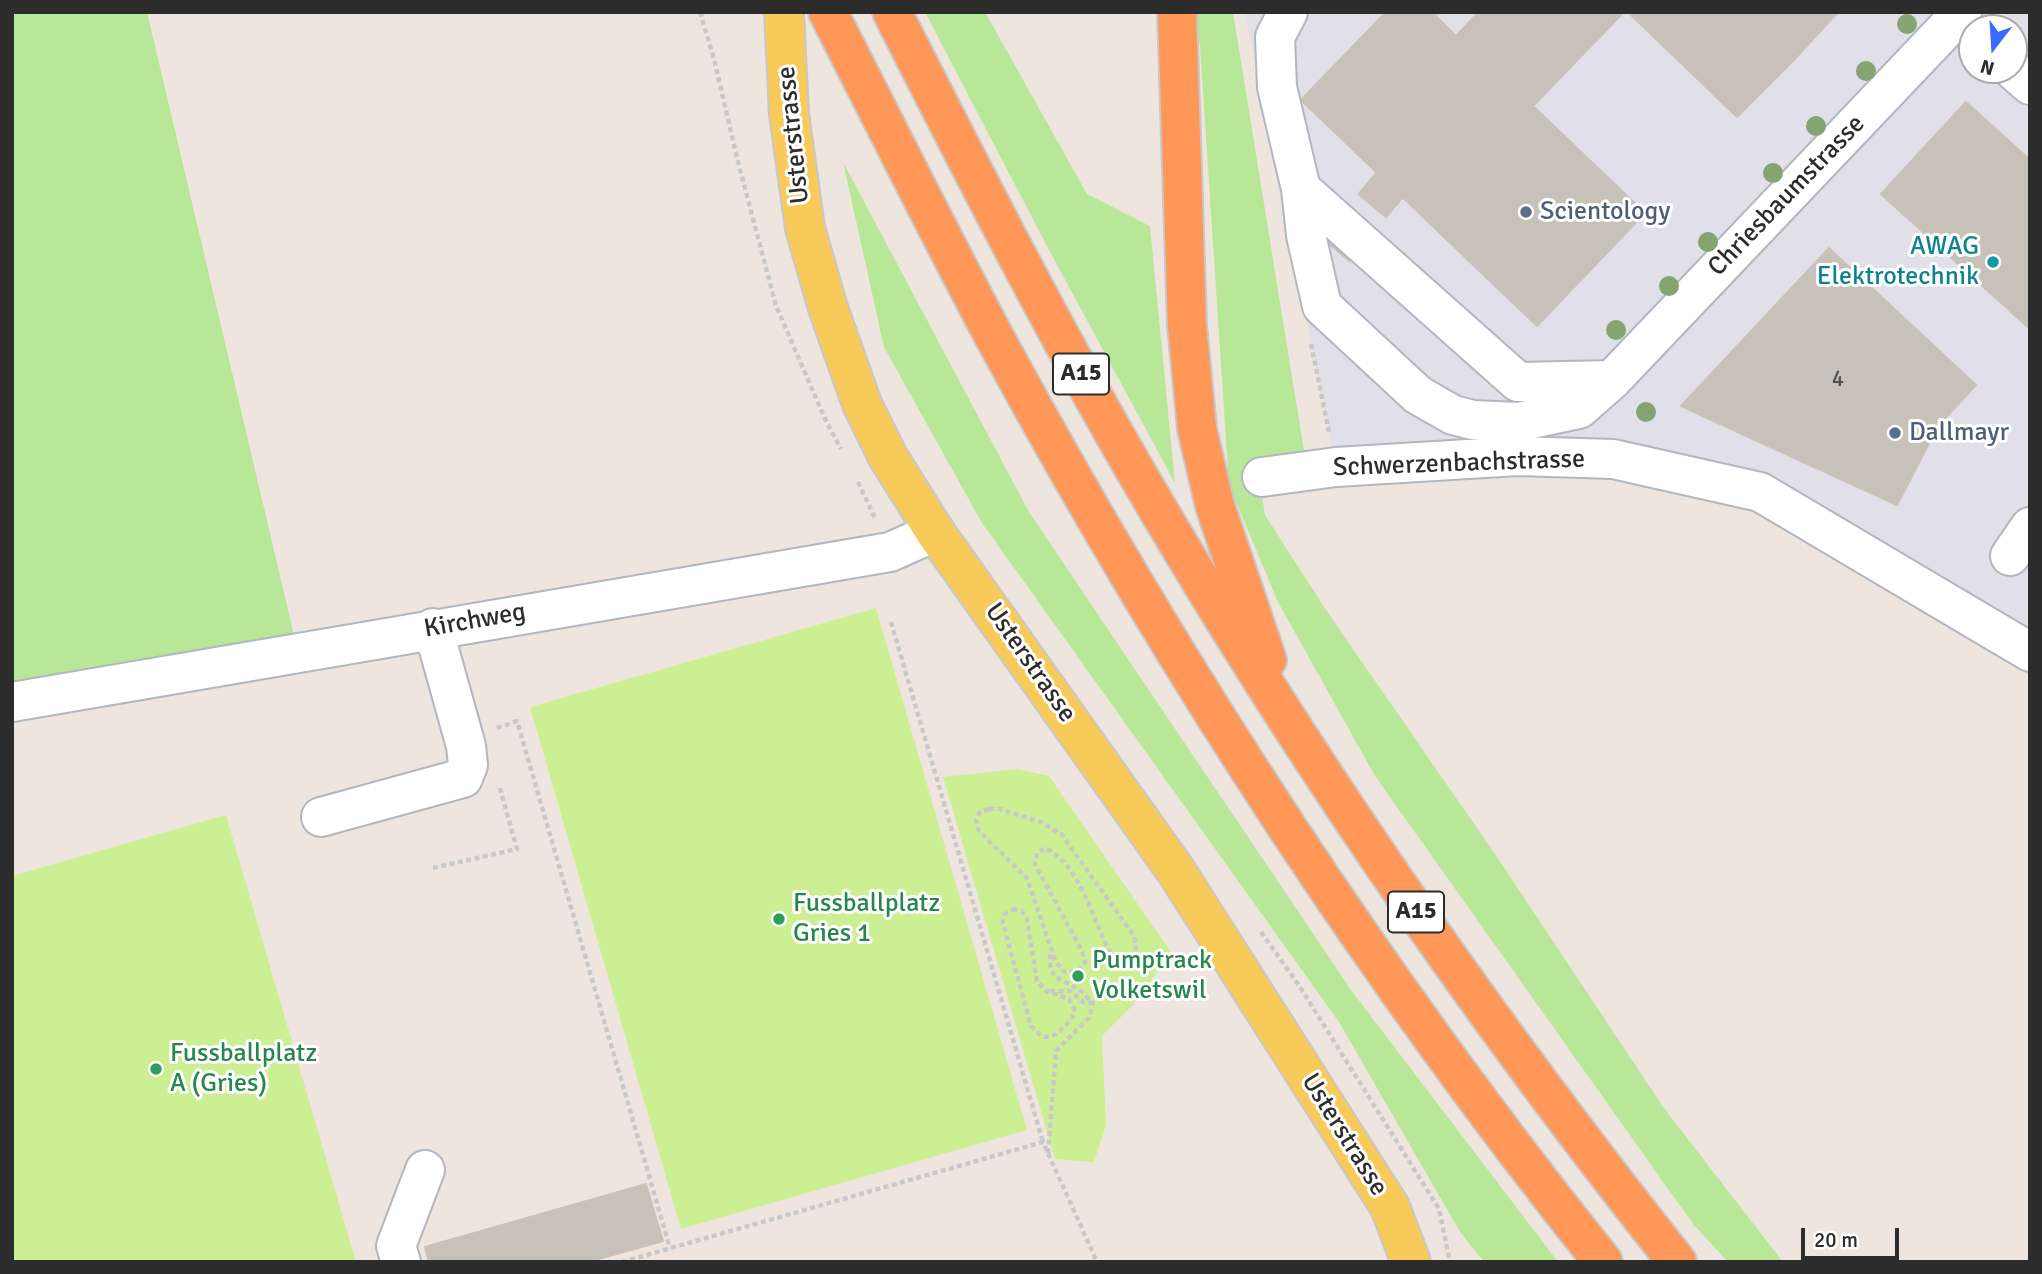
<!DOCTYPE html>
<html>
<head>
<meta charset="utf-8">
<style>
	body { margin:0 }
	#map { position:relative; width:2042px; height:1274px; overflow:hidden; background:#eee6de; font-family:Signika,sans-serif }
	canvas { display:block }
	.frame { position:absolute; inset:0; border:14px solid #2c2c2c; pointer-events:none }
	.north { position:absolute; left:1958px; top:14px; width:70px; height:70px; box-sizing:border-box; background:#fff; border:2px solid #ababab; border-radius:50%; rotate:197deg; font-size:19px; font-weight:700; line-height:28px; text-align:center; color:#2c2c2c }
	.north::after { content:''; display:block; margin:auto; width:24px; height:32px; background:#3b6aff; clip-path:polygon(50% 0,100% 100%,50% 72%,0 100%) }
	.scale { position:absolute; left:1801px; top:1228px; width:98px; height:32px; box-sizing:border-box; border:4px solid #2c2c2c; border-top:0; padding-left:9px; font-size:21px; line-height:24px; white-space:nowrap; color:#2c2c2c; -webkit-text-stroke:5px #fff; paint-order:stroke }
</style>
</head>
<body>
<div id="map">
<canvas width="2042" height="1274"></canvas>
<div class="frame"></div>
<div class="north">N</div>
<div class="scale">20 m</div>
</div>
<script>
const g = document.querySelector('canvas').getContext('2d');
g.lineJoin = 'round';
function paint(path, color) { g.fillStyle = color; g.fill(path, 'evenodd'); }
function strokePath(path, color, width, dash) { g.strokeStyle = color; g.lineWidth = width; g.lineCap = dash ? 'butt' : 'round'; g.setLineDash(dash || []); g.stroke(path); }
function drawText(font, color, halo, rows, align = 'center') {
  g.font = font + ' Signika,sans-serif'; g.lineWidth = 6; g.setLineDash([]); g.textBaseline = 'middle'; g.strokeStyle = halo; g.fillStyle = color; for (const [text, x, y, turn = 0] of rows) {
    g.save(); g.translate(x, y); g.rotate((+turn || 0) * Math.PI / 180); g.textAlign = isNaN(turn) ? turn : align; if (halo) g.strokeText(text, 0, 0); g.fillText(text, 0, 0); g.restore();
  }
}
paint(new Path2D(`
	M1245,12H2030V652L1760,492L1613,459L1336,467ZM1972,28H2014V70H1972Z`), '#e1dfe7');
paint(new Path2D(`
	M12,12H147L298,652L12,702Z
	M925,12H985L1087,194L1150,226L1175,483L1049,250Z
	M1195,12H1233L1304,451L1257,463L1265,515L1326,610L1497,857L1663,1107L1783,1262H1728L1693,1224L1375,776L1278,602L1229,485L1200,47Z
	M843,162L1029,512L1351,990L1558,1262H1484L1460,1232L1339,1022L982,523L884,347Z`), '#b8e798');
paint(new Path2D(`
	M876,608L1027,1130L681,1229L530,707Z
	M1017,769L1049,776L1171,952L1137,1001L1102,1036L1106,1125L1094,1162L1055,1159L943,777Z
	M226,815L356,1262H12V876Z`), '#cdef94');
const building = new Path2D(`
	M1386,12H1432L1456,36L1479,12H1624L1533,106L1645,213L1537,326L1301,100Z
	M1628,12H1838L1791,63L1737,117Z
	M1966,102L2030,160V329L1881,194Z
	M1829,248L1976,385L1938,426L1897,505L1681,406Z
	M646,1184L663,1241L588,1262H429L425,1247Z`);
paint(building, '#c6c1b9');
strokePath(building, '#cac2b7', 2);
strokePath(new Path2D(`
	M1335,250L1535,12`), '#c7c1ba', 38, [38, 19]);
const minor = new Path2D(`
	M1288,12L1275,37L1277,87L1301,189L1306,235L1322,306L1418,395L1453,415L1473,420L1518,422L1579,409L1612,380L1962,12
	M2013,70L2030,85
	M1301,189L1518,382L1612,380
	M1262,477L1336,467L1518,456L1613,459L1760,492L2030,652
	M2010,556L2030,527
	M12,702L890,552L935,532
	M321,817L463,778L468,765L466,746L433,628
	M401,1262L396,1246L425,1170`);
const major = new Path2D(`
	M784,12L789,114L805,228L828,308L862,404L888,457L935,532L1176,871L1390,1207L1411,1262`);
const highway = new Path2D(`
	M828,12C884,122 939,233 997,342C1172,665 1373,975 1603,1262
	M892,12C979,184 1067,357 1166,523C1319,781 1490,1027 1677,1262
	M1177,12L1187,325L1197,429L1215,506L1267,660`);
strokePath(minor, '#b2b6c0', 42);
strokePath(major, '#c8c8c8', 42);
strokePath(highway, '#c8c8c8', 42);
strokePath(new Path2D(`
	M700,12L714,59L738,162L776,306L826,421L841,449
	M1311,344L1329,432
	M858,482L875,518
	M891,622L1043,1142
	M497,728L517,721L670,1248
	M989,809H1000L1041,822L1062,835L1134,936C1137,949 1137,955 1127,964L1114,960C1094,926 1082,865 1045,848L1037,853L1035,864L1082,951L1085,962C1080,972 1075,973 1064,972L1055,960L1027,878L979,831L976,820L980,812Z
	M433,868L517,849L499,785
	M1013,909L1022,911L1027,919L1037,981L1046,991L1069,999C1070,1001 1074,1008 1074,1009C1075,1015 1070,1020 1067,1024C1053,1038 1045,1043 1031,1026L1003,923L1004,915Z
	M1261,932L1300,987L1439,1209L1450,1262
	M1050,991H1070L1083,1002L1093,1003
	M1048,1153L1056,1051L1089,1018L1093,1003C1089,1000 1085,994 1081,991C1061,977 1046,981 1051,951
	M622,1262L1043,1142L1097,1262`), '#c8c8c8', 4.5, [5, 3.5]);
strokePath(minor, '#fff', 38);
strokePath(major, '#f8ca5a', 38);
strokePath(highway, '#ff9759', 38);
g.fillStyle = '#84a471';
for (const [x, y] of [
	[1907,24],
	[1866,71],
	[1816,126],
	[1773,173],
	[1708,242],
	[1669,286],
	[1616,330],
	[1646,412]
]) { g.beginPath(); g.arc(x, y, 10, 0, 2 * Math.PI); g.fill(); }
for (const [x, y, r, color] of [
	[1526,212,7,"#5c6f8a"],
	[1993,262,7,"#0f9aa8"],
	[1895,433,7,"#5c6f8a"],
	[779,919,7,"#2e9e5b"],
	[1078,976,7,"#2e9e5b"],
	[156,1069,7,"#2e9e5b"]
]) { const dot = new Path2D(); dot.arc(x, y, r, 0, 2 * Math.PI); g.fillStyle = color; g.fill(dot); strokePath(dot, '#fff', 2.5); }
drawText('23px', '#52514f', null, [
	["4",1838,380]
]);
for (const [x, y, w] of [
	[1081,374,56],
	[1416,912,56]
]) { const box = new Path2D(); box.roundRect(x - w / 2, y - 20.5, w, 41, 5); g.fillStyle = '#fff'; g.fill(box); strokePath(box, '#2c2c2c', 2); }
drawText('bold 24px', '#2c2c2c', null, [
	["A15",1081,374],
	["A15",1416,912]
]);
drawText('26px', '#2c2c2c', '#fff', [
	["Usterstrasse",794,135,-96],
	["Chriesbaumstrasse",1787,196,-46],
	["Schwerzenbachstrasse",1459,464,-2],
	["Kirchweg",475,621,-10],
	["Usterstrasse",1030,663,55],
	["Usterstrasse",1344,1135,58]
]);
drawText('26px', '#4e5e75', '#fff', [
	["Scientology",1540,212],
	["Dallmayr",1909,433]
], 'left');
drawText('26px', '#0d838f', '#fff', [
	["AWAG",1979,247],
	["Elektrotechnik",1979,277]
], 'right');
drawText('26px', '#27864d', '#fff', [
	["Fussballplatz",793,904],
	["Gries 1",793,934],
	["Pumptrack",1092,961],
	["Volketswil",1092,991],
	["Fussballplatz",170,1054],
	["A (Gries)",170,1084]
], 'left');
</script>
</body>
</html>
